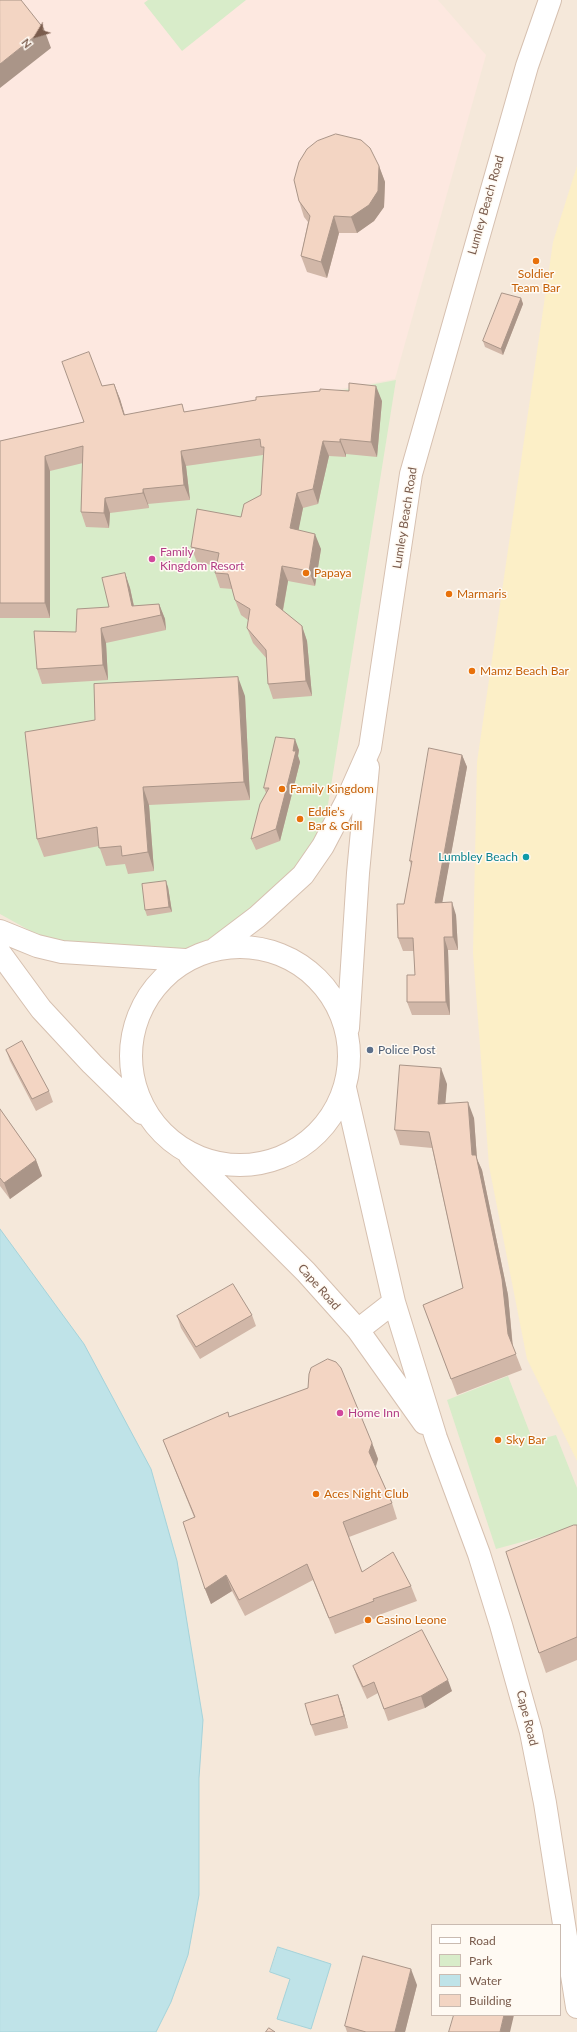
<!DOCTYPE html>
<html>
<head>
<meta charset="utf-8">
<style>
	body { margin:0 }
	#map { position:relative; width:577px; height:2032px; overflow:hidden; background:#fdf6ec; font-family:Lato,sans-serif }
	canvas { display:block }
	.legend { position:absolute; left:431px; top:1924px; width:130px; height:92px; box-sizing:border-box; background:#fffaf3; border:1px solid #cabbb1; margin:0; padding:5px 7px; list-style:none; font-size:12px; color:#7a5c4d }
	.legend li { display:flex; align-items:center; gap:8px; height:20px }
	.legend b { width:20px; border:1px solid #cabbb1 }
	.north { position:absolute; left:16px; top:16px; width:40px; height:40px; -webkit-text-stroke:3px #fffaf3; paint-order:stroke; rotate:232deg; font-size:11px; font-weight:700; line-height:16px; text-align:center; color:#7a5c4d }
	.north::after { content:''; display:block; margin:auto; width:14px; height:18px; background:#7a5c4d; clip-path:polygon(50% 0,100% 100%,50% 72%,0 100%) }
</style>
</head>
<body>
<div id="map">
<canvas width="577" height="2032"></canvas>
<ul class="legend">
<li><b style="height:5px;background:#fff"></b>Road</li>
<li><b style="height:11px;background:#d8ecc9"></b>Park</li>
<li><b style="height:11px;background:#bfe3e8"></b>Water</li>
<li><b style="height:11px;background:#f3d5c3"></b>Building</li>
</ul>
<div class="north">N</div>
</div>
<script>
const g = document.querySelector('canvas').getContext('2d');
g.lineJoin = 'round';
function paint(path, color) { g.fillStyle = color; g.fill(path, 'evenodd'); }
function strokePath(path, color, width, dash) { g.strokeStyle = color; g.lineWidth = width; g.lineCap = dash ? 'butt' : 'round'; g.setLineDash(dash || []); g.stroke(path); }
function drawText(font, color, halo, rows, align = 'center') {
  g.font = font + ' Lato,sans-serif'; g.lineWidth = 3; g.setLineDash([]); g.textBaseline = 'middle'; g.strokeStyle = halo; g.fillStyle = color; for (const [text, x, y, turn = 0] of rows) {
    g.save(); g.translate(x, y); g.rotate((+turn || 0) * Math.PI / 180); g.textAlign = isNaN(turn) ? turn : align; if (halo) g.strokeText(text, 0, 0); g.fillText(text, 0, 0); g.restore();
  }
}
paint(new Path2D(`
	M0,0H577V2032H134L0,1271ZM432,1925H560V2015H432Z`), '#f5e8da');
paint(new Path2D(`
	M0,0H438L486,55L395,379L0,450Z`), '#fde8e0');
paint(new Path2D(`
	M148,0H246L182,51L144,3Z
	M396,380L318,867L193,951L54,944L0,914V456Z
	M508,1376L533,1441L556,1435L577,1488V1527L496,1549L447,1400Z`), '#d8ecc9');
paint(new Path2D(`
	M577,166V1461L527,1359L489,1166L473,953L477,762L553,242Z`), '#fcefc7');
const water = new Path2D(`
	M0,1229L84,1344L151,1469L177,1561L203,1720L199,1778V1895L188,1955L171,2002L156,2032H0Z
	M278,1947L331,1964L311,2029L277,2019L290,1979L270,1972Z`);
paint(water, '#bfe3e8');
strokePath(water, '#a5d3da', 1);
const secondary = new Path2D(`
	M0,931L37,946L62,952L185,960
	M131 1056a109 109 0 1 1 218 0a109 109 0 1 1-218 0Z
	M216,948L257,917L303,875L323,846L346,802L370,748L411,474L527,66L550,0
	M0,953L41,1009L92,1064L142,1113
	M348,1028L358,873L368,767
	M345,1088L394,1302L436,1438L479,1554L501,1625L531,1732L545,1803L577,2007
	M190,1156L306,1272L358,1330L424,1423
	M358,1330L394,1302`);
strokePath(secondary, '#d6c0b0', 24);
strokePath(secondary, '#fff', 22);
paint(new Path2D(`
	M379,166L385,182L384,207L374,221L357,233H339L327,278L307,272L301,256L308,222L304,217L299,201Z
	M521,298L523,304L503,355L485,347L483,341Z
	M114,384L120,399L125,415L382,401L377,457L346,454V457L329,456L318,504L303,508L298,530L321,549L315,586L288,581L283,611L302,626L307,641L312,696L273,699L268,684L267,659L253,643L247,628L248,620L241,615L235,600L232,589L220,588L215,573L216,566L197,562L191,547L241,517L261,495L263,455L186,466L190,500L148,504L149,508L110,513L109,528L86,527L81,512L83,463L50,471V618H0V441L84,422L102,386Z
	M125,573L130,588L134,606L159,604L165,619L166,630L106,643L108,680L42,684L37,669L76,632L109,607Z
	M245,696L250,800L149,805L154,871L128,874L125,864L106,866L99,846L44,857L37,839Z
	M299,750L298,756L300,762L280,841L256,850L251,839L266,793L264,788Z
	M462,755L467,767L442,902L456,915L458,950H448L450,1015H412L407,1002L415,975L414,951H403L398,938L404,904L411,866L410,861Z
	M168,887L172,912L147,916L145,910Z
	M6,1050L49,1091L53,1102L36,1111L10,1061Z
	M447,1084L445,1103L474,1118L477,1159L482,1170L508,1295L513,1347L522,1370L457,1395L423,1305L463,1288L432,1148L400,1145L395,1130Z
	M0,1109L36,1160L42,1176L10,1199L0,1186Z
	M252,1315L256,1326L200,1359L181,1328L177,1316Z
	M229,1417L372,1443L378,1459L376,1467L392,1503L397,1519L349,1537L362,1572L411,1586L417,1601L379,1615V1617L335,1634L313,1580L245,1616L232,1591L211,1604L205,1589L194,1517L169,1455L163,1440Z
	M577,1525V1660L546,1673L539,1653Z
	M353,1666L452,1691L425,1708L388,1721L378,1693L367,1699L357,1677Z
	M338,1695L342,1706L348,1728L315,1736L311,1725Z
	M417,1985L405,2032H347L345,2026Z`), '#d1b7a8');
paint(new Path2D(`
	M44,29L51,48L0,88V64Z
	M379,166L385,182L384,207L374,221L357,233L351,217Z
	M334,216L339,233L327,278L321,262Z
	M521,298L523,304L503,355L501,349Z
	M114,384L120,399L129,430L124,415Z
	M376,386L382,401L377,457L371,442Z
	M340,439L346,454V457L340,442Z
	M323,441L329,456L318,504L313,489Z
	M181,451L186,466L190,500L184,485Z
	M45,456L50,471V618L45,603Z
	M143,489L148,504L149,508L143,493Z
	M297,493L303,508L296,543L290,528Z
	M105,498L110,513L109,528L104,513Z
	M315,534L321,549L315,586L309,571Z
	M282,566L288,581L281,620L276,605Z
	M125,573L130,588L137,621L132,606Z
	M159,604L165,619L166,630L161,615Z
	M302,626L307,641L312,696L306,681Z
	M101,628L106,643L108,680L103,665Z
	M238,677L245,696L250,800L244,782Z
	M295,739L299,750L298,756L300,762L280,841L276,829Z
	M462,755L467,767L440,915L435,903Z
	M143,787L149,805L154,871L148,852Z
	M166,881L168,887L172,912L169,907Z
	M452,902L456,915L458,950L453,937Z
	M444,937L448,950L450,1015L446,1002Z
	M441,1068L447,1084L444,1120L438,1104Z
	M468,1102L474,1118L477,1159L482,1170L508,1295L513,1350L508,1334L472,1155Z
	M36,1160L42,1176L10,1199L4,1183Z
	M372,1443L378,1459L375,1468L369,1452Z
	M226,1575L232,1591L211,1604L205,1589Z
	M448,1680L452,1691L425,1708L421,1696Z
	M338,1695L342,1706L348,1728L344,1716Z
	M411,1969L417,1985L405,2032H395Z
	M504,2015H514L510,2032H500Z`), '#aa9588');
const building = new Path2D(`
	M0,0H21L44,29L0,64Z
	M336,134L361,140L370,148L379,166L378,191L369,205L351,217L334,216L321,262L301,256L310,216L299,201L294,180L299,162L307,149L317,141Z
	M502,293L521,298L501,349L483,341Z
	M89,352L102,386L114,384L124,415L182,404L184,412L256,400V397L320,391V389L349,391V383L376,386L371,442L340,439V442L323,441L313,489L297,493L290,528L315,534L309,571L282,566L276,605L302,626L306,681L268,684L266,650L247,628L250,609L235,600L228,574L215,573L219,553L191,547L197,509L241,517L244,504L261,495L264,447H261L260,439L181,451L184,485L143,489V493L105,498L104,513L81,512L83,446L45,456V603H0V441L84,422L62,362Z
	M125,573L132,606L159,604L161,615L101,628L103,665L37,669L34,631L76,632L77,609L109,607L102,578Z
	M238,677L244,782L143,787L148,852L122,856L121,846L99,848L97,827L37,839L25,732L95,720L94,684Z
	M276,737L295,739L293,751H296L276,829L251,839L260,804L269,788H264Z
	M429,748L462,755L435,903L452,902L453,937H444L446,1002H407V975H415L413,938H398L397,904H404L412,861H410Z
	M166,881L169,907L145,910L142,884Z
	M22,1041L49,1091L32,1099L6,1050Z
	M400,1065L441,1068L438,1104L468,1102L472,1155H476L502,1279L508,1334L516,1354L451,1379L423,1305L463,1288L429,1132L395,1130Z
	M0,1109L36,1160L4,1183L0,1178Z
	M233,1284L252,1315L196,1347L177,1316Z
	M328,1359L336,1362L341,1368L372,1443L369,1452L392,1503L343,1522L362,1572L393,1552L411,1586L373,1599L374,1601L329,1618L307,1564L239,1600L226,1575L205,1589L183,1522L195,1517L163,1440L228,1412L229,1417L308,1388L309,1374L311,1368Z
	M574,1525H577V1637L539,1653L506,1552Z
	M422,1630L448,1680L421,1696L384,1709L374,1682L363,1687L353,1666Z
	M338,1695L344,1716L311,1725L305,1704Z
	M363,1956L411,1969L395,2032H366L345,2026Z
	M454,2015H504L500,2032H449Z
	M269,2028L275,2032H266Z`);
paint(building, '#f3d5c3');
strokePath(building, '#aa9588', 1);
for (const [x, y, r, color] of [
	[536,261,4,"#e8710a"],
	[152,559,4,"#d1479c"],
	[306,573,4,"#e8710a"],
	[449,594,4,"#e8710a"],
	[472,671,4,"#e8710a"],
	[282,789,4,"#e8710a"],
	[300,819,4,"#e8710a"],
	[526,857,4,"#0f9aa8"],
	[370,1050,4,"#5c6f8a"],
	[340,1413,4,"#d1479c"],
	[498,1440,4,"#e8710a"],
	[316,1494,4,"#e8710a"],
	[368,1620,4,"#e8710a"]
]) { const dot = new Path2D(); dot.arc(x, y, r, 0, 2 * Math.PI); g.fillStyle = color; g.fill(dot); strokePath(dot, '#fffaf3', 1.5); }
drawText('12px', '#7a5c4d', '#fffaf3', [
	["Lumley Beach Road",486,205,-74],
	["Lumley Beach Road",405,518,-81],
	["Cape Road",319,1287,48],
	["Cape Road",527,1718,76]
]);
drawText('12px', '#c56008', '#fffaf3', [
	["Soldier",536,274,"center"],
	["Team Bar",536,288,"center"],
	["Papaya",314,573],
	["Marmaris",457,594],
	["Mamz Beach Bar",480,671],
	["Family Kingdom",290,789],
	["Eddie’s",308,812],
	["Bar & Grill",308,826],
	["Sky Bar",506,1440],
	["Aces Night Club",324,1494],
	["Casino Leone",376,1620]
], 'left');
drawText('12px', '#b23c85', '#fffaf3', [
	["Family",160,552],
	["Kingdom Resort",160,566],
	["Home Inn",348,1413]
], 'left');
drawText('12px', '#0d838f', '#fffaf3', [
	["Lumbley Beach",518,857]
], 'right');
drawText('12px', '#4e5e75', '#fffaf3', [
	["Police Post",378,1050]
], 'left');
</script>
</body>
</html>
